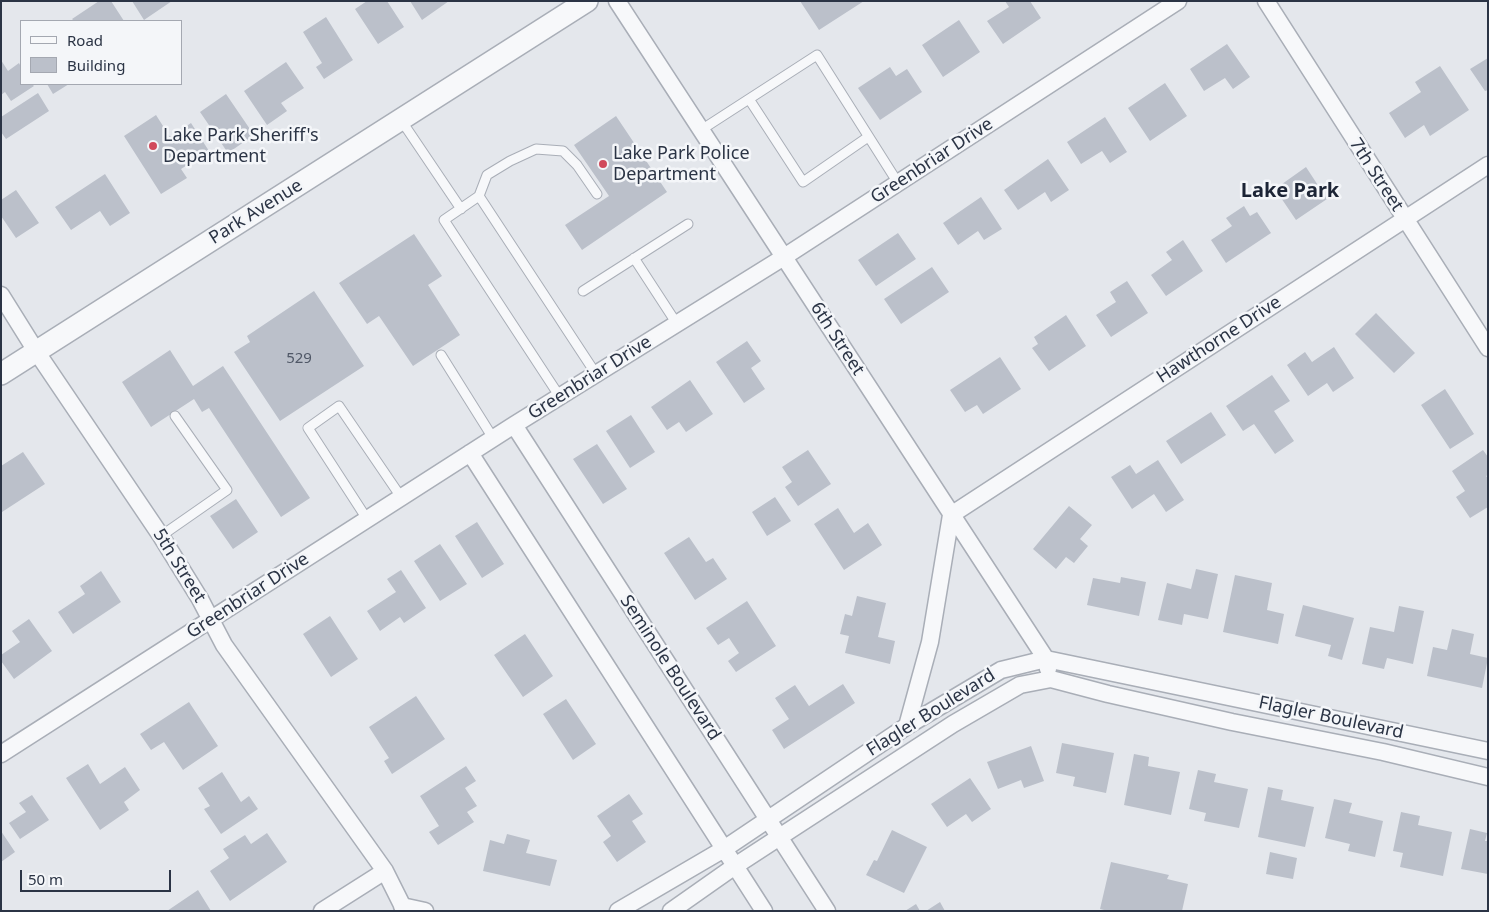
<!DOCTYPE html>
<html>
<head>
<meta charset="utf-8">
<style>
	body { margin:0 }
	#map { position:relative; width:1489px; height:912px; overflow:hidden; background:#e4e7ec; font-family:"Noto Sans",sans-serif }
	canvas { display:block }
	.frame { position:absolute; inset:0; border:2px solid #2b3445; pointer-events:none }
	.legend { position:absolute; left:20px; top:20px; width:162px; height:65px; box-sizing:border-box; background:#f4f6f9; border:1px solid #a4a8b1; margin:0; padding:6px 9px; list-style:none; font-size:15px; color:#2b3445 }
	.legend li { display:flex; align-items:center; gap:10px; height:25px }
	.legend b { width:25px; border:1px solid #a4a8b1 }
	.scale { position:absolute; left:20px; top:870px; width:151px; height:22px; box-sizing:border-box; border:2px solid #2b3445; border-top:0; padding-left:6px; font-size:15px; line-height:18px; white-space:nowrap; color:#2b3445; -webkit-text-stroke:4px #f4f6f9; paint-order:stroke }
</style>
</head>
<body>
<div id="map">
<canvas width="1489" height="912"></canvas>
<div class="frame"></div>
<ul class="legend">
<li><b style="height:6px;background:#f7f8fa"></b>Road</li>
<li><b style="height:14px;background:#bbc0ca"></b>Building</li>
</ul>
<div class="scale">50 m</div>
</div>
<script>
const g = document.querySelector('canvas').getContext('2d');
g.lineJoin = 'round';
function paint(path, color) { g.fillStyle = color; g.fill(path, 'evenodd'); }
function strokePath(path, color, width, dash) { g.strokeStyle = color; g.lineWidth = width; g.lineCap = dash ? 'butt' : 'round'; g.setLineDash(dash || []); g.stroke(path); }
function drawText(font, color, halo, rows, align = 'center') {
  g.font = font + ' "Noto Sans",sans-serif'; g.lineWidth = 5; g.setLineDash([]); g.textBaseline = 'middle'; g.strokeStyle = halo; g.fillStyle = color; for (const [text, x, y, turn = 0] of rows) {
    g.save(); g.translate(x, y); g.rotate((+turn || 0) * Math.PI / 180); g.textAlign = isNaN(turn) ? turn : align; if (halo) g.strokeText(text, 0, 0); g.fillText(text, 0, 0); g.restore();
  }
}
paint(new Path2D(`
	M99,1H111L124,21H74L72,19Z
	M132,1H172L144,20Z
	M367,1H387L404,27L378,44L355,9Z
	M410,1H449L422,20Z
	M800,1H864L819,30Z
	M1005,1H1030L1041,18L1003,44L987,21L1009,7Z
	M326,17L353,60L324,79L316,67L322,63L303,32Z
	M959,20L980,52L943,77L922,45Z
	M1227,44L1250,77L1233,89L1225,78L1204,91L1190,69Z
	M1488,58V90L1485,91L1470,69Z
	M1,60L8,71L19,63L21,67V84H32L34,86L11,101L5,92L1,95Z
	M286,62L304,88L281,103L287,111L267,125L244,91Z
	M1440,66L1469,110L1430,136L1424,125L1405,138L1389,113L1421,92L1415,82Z
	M890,67L896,76L907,69L922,92L880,120L858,88Z
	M1165,83L1187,116L1150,141L1128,108Z
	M47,84H69L53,94Z
	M38,93L49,111L6,139L1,132V117Z
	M226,94L254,135L228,153L200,112Z
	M156,115L170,137L191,123L209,151L181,169L187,178L161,194L124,136Z
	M616,116L667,192L582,250L565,225L609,196L574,145Z
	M1105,117L1127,152L1110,163L1102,151L1081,164L1067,142Z
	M1048,159L1069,190L1051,202L1045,192L1018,210L1004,190Z
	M1306,167L1327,199L1296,220L1275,189Z
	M105,174L130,213L110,226L100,211L71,230L55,207Z
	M16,190L39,223L16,238L1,216V200Z
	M981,197L1002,229L984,240L978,231L958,245L943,223Z
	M1244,206L1250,216L1257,212L1271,233L1226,263L1211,240L1232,226L1226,218Z
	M898,233L916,259L876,286L858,260Z
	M414,234L442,276L428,285L460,335L413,366L379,316L367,324L339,283Z
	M1183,240L1203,271L1166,296L1151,275L1172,260L1166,252Z
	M932,267L949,292L901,324L884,299Z
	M1127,281L1148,313L1111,337L1096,315L1116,302L1110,292Z
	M314,291L364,366L280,421L234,352L250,342L247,336Z
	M1376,313L1415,353L1394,373L1355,334Z
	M1066,315L1086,346L1049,371L1032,348L1038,344L1034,337Z
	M747,341L761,361L751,368L765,389L744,403L716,362Z
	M1334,347L1354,378L1333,392L1327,383L1308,396L1287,365L1305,352L1312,362Z
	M170,350L193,386L223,366L310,498L281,517L209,408L202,412L194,399L151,427L122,382Z
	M1000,357L1021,389L983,414L977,405L965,412L950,390Z
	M1272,375L1290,401L1274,411L1294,441L1275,454L1254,424L1243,431L1226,406Z
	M690,380L713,414L686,432L679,422L667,430L651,407Z
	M1445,389L1474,434L1450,449L1421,405Z
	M1211,412L1226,435L1181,464L1166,441Z
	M631,415L655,452L630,468L606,431Z
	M597,444L627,489L603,504L573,459Z
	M808,450L831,484L798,506L785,487L792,482L782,467Z
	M1483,450L1488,457V475L1486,476L1488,478V507L1470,518L1456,497L1465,491L1452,471Z
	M23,452L45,484L2,512L1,466Z
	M1158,460L1184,500L1166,512L1154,494L1132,509L1111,477L1130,465L1136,474Z
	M775,497L791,521L767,536L752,512Z
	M236,499L258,532L233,549L210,516Z
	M1069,506L1092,525L1080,539L1088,546L1074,563L1066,557L1056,569L1033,549Z
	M838,508L854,533L868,523L882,545L844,570L814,524Z
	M477,522L504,564L482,578L455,536Z
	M689,537L706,562L713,558L727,579L695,600L664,553Z
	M440,544L467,584L440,601L414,561Z
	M1196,569L1218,574L1208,619L1184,614L1182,625L1158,620L1167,583L1191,589Z
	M401,570L426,608L404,623L400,617L380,631L367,611L396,592L387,579Z
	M101,571L121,602L73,634L58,612L85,594L80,586Z
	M1235,575L1272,583L1267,610L1284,614L1278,644L1223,632Z
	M1121,577L1146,582L1139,616L1087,605L1093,578L1120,583Z
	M857,596L886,603L878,637L895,641L890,664L845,653L849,636L840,634L845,614L852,616Z
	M747,601L776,646L736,672L728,661L739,653L729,638L718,645L706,628Z
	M1303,605L1354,618L1342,660L1328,656L1331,645L1295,636Z
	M1399,606L1424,611L1413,664L1387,658L1384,669L1362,664L1370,627L1394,632Z
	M330,616L358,659L331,677L303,634Z
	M29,619L52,651L14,679L1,661V655L20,642L12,631Z
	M1452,629L1474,634L1470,654L1488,658L1482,688L1427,676L1433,647L1447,650Z
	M525,634L553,676L523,697L494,655Z
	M843,684L855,703L784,749L772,730L789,719L775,698L795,685L809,706Z
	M416,696L445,739L392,774L384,761L389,758L369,727Z
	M566,699L596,744L573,760L543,714Z
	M189,702L218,746L183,770L164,742L151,750L140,734Z
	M1062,743L1114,753L1106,793L1073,786L1075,777L1056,773Z
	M1031,746L1044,781L1024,788L1021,780L998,789L987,762Z
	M1134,754L1149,757L1148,766L1180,772L1171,815L1124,805Z
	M88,764L100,784L125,767L140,790L124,802L129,810L100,830L66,778Z
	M466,766L476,781L465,788L477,806L467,812L474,822L438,845L429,832L439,826L420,796Z
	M1198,770L1216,774L1214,782L1248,789L1239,828L1204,821L1206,813L1189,809Z
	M222,772L241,802L249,796L258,809L221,834L204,809L210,806L198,788Z
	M970,778L991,809L972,822L966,814L947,827L931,804Z
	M1268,787L1283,790L1281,800L1314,807L1305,847L1258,837Z
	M629,794L643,814L632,821L646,842L617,862L603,842L611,836L597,816Z
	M32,795L49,820L20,839L9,823L26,812L19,803Z
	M1334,799L1352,803L1349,813L1383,821L1375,857L1348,851L1350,844L1325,838Z
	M1401,812L1420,816L1418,825L1452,832L1443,876L1400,867L1403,853L1393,851Z
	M1470,829L1487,833L1485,841H1488V874L1461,869Z
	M892,830L927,847L904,893L866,875L874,860L877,861Z
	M1,831L15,852L1,862Z
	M267,833L287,862L230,901L210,871L229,858L223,849L245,835L251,844Z
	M507,834L530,840L526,853L557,860L550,886L483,871L490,840L504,844Z
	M1270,852L1297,858L1293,879L1266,874Z
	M1111,862L1169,875L1167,879L1188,884L1182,911H1108L1100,909Z
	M198,890L211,911H167Z
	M940,902L945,911H926Z
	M916,904L920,911H905Z`), '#bbc0ca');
const service = new Path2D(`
	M749,99L803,182L868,137
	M401,120L461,209
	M701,130L817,55L898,183
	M479,196L487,175L510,161L536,149L563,151L577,165L597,194
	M634,258L677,324
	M583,291L688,224
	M441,355L493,438
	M560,397L444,220L479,196L596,374
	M367,519L308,428L339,406L401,497
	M161,536L227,490L175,416`);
const minor = new Path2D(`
	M617,1L1046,659L1048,669
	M1266,1L1488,348
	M1,295L36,351L161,536L200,599L224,645L385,871L405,911
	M514,425L827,911
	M470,453L764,911
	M907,726L930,642L951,515L1488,165
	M1,754L514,425L784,257L1178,1
	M402,906L425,911
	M322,911L385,871
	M618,911L724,849L907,726L1001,670L1046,659L1488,751
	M671,911L735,866L953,724L1020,685L1051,679L1108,694L1232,722L1383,752L1488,777`);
const tertiary = new Path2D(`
	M1,374L587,1`);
strokePath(service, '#a9aeb7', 11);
strokePath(minor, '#a9aeb7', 19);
strokePath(tertiary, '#a9aeb7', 24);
strokePath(service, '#f7f8fa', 9);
strokePath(minor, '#f7f8fa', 16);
strokePath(tertiary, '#f7f8fa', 21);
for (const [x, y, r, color] of [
	[153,146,5,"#d1495b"],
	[603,164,5,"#d1495b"]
]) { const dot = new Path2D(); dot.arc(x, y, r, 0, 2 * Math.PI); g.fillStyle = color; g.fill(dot); strokePath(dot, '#f4f6f9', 2); }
drawText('15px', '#4f5766', null, [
	["529",299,359]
]);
drawText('18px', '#2b3445', '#f4f6f9', [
	["Lake Park Sheriff's",163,136],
	["Department",163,157],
	["Lake Park Police",613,154],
	["Department",613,175]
], 'left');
drawText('18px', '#2b3445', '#f4f6f9', [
	["Greenbriar Drive",932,161,-33],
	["7th Street",1376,175,57],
	["Park Avenue",256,212,-32],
	["6th Street",837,339,57],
	["Hawthorne Drive",1219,340,-33],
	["Greenbriar Drive",590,378,-32],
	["5th Street",179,566,58],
	["Greenbriar Drive",248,596,-33],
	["Seminole Boulevard",670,668,57],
	["Flagler Boulevard",931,713,-32],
	["Flagler Boulevard",1331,718,12]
]);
drawText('bold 20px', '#1d2536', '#f4f6f9', [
	["Lake Park",1290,191]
]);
</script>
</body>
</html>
